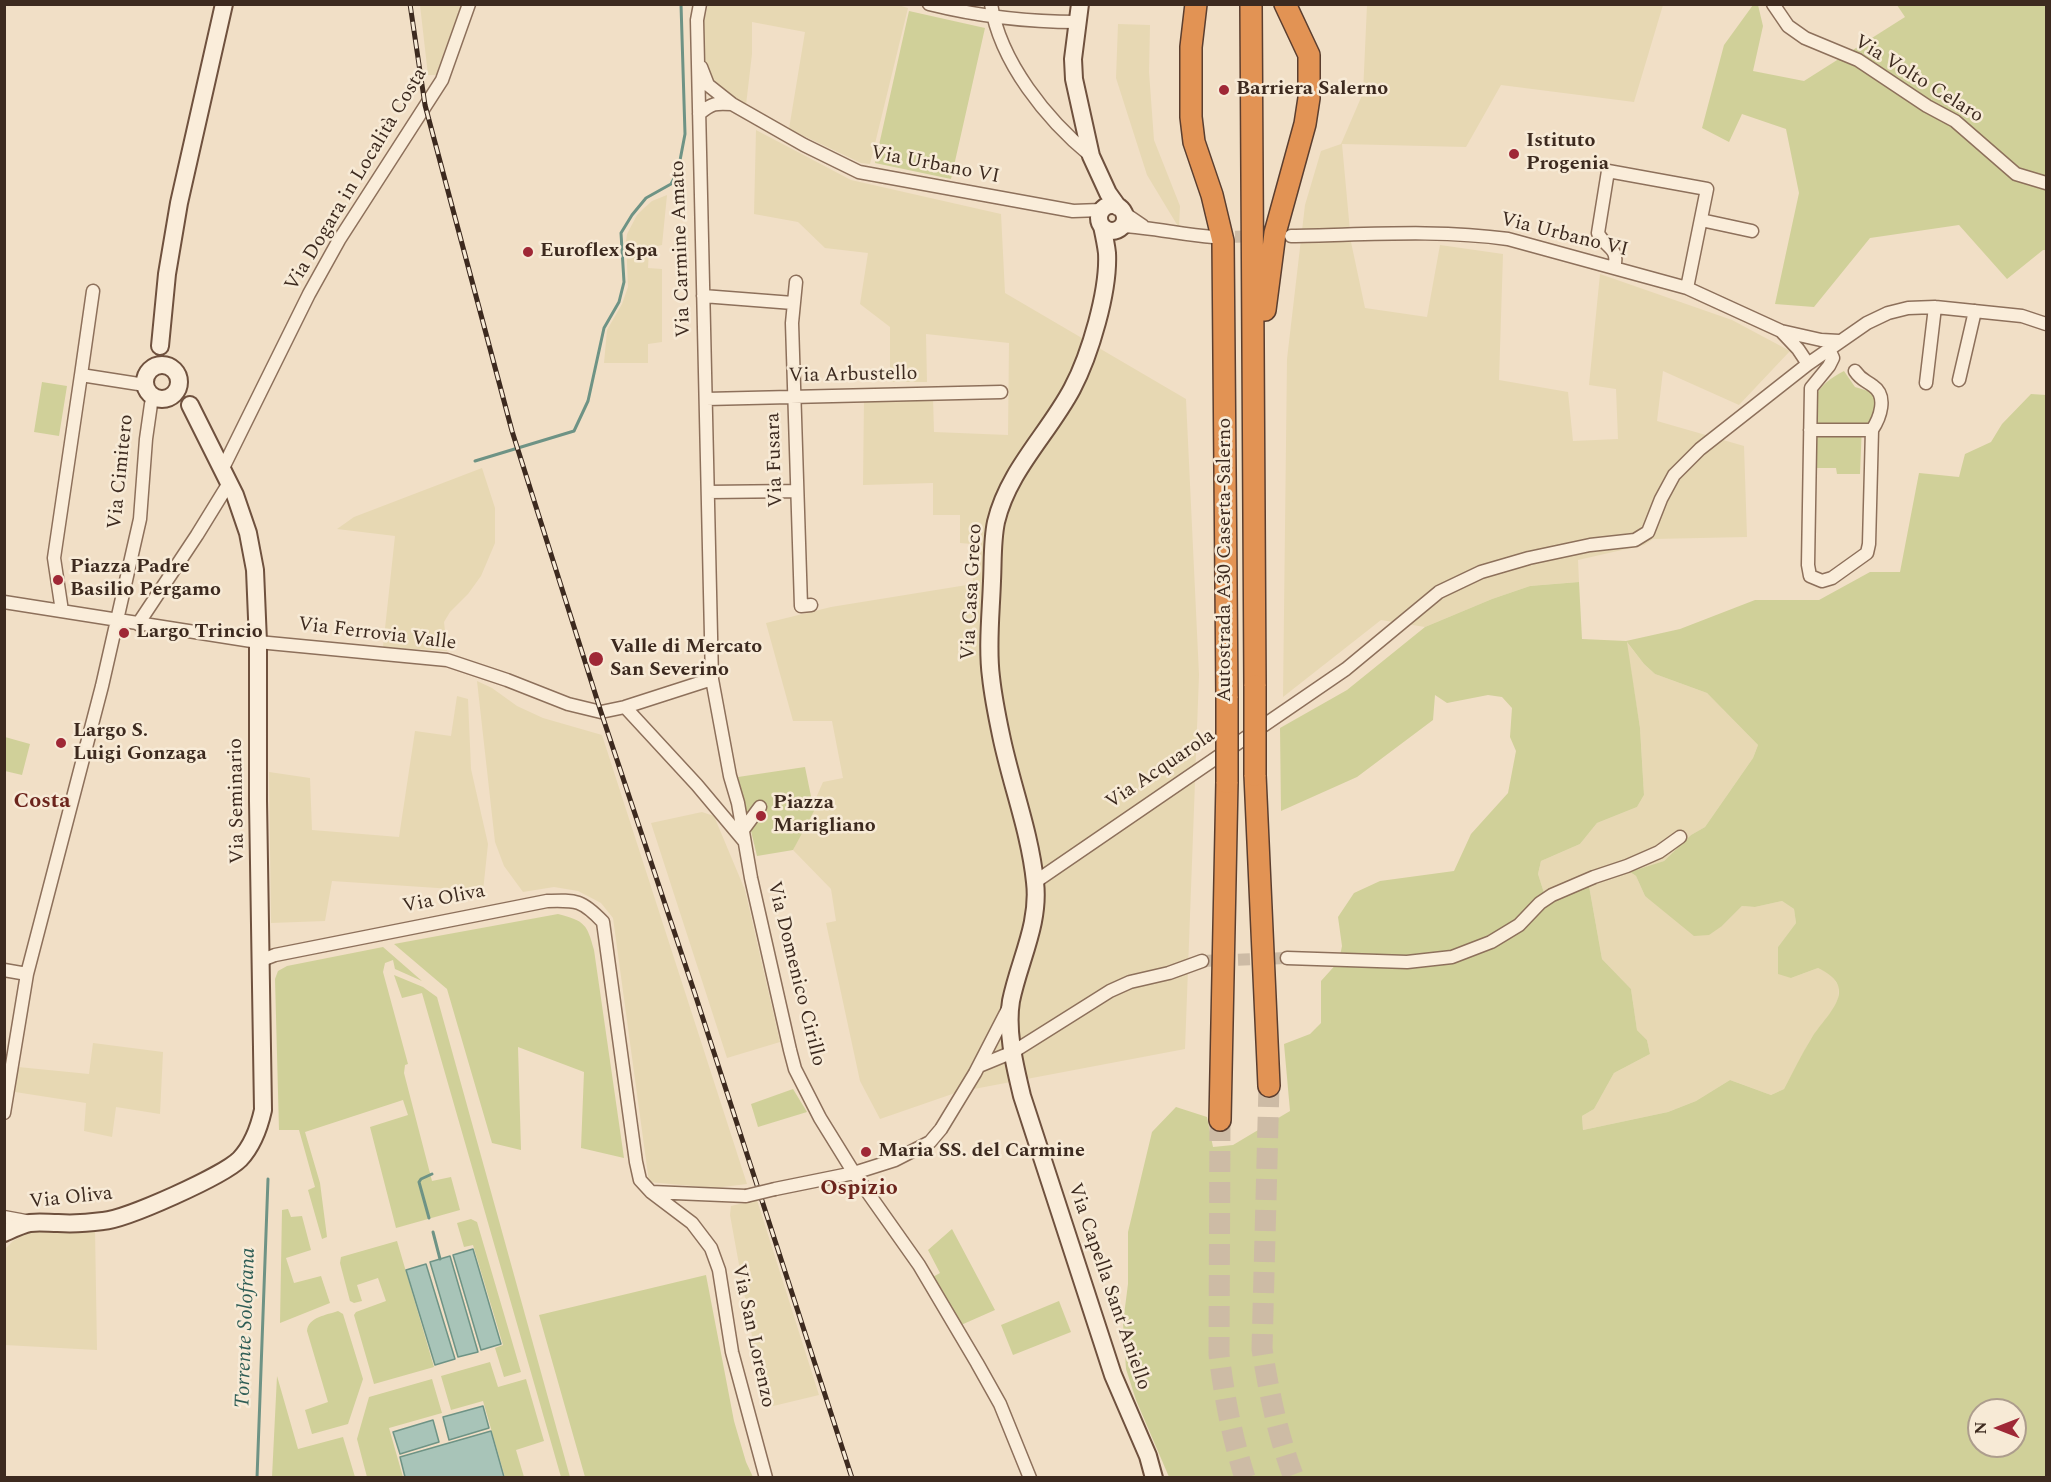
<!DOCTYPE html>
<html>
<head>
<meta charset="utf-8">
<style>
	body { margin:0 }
	#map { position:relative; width:2051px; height:1482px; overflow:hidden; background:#f1dfc6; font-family:Spectral,serif }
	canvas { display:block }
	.frame { position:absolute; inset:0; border:6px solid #3d2a1f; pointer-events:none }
	.north { position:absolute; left:1967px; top:1398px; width:60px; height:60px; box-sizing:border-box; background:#f7ead6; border:2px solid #ad9d8d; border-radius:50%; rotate:270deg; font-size:16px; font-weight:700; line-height:24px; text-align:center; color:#3d2a1f }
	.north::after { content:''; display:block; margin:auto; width:21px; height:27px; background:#9f2836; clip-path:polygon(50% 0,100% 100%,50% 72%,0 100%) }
</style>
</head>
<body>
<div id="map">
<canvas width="2051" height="1482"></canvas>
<div class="frame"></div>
<div class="north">N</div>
</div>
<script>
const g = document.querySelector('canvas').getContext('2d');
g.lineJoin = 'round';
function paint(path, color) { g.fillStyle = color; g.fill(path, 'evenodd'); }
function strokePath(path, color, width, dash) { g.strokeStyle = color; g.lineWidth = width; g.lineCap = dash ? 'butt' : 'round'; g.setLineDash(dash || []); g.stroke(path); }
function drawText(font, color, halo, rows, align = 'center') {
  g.font = font + ' Spectral,serif'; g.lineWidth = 5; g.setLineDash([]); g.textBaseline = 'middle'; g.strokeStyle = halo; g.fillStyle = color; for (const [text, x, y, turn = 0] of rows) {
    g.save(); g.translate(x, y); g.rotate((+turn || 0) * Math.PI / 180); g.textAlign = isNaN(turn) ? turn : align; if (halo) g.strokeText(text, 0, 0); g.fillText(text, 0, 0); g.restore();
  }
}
paint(new Path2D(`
	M895,4L908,8L870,164L861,163L789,129L805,32L752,22V54L746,105L726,94L712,78L703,59L704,22L708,5Z
	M420,5H461L436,75H428Z
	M1367,5H1663L1634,102L1501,85L1466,147L1342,144L1351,242L1365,308L1427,317L1440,245L1503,254L1499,380L1568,392L1573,441L1618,439L1616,389L1589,385L1600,274L1732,320L1790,351L1739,405L1663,371L1657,421L1744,446L1747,537L1653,539L1644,545L1578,560L1579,582L1530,586L1492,599L1425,627L1381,620L1283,697L1287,359L1305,205L1321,151L1341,144L1363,93Z
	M1118,24L1150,25L1149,72L1154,140L1180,206L1179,228L1147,175L1116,78Z
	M756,130L851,180L1001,214L1005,293L1186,399L1199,675L1185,1049L958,1092L880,1119L860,1081L826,923L836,921L831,889L793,850L823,782L843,778L832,721H793L766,623L831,607L973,584L972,544L960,543V515H933V483L863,485L864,399L933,397L934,432L1008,435L1009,343L926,334L927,382H890V327L860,304L868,253L825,248L798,222L754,214Z
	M667,195L662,245L649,248L648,268L662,269V342L648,344V363H604L607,330L622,304L628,287L626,241L627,234L637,215L643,209L652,201Z
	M482,468L495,508V543L481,576L468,594L450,612L444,622L447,651L383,647L395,536L337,529L354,517Z
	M1626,641L1644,664L1655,674L1707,693L1758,745L1753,758L1705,827L1691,835L1664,861L1631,873L1636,876L1645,896L1722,926L1742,906L1755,907L1782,901L1794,909L1796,923L1778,947L1791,978L1818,968L1831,974L1839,987L1838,1003L1812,1037L1784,1089L1771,1095L1730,1080L1696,1101L1668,1112L1583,1130L1582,1116L1594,1109L1614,1073L1650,1054L1647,1040L1637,1030L1631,989L1602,959L1589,886L1546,899L1538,874L1541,861L1580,844L1597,823L1637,807L1644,795L1640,728Z
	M477,681L492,688L517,706L543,718L602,735L747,1184L714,1188L649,1182L613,918L601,903L578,891L554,887L523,892L504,866L495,842Z
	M457,696L468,699L471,769L488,844L483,891L332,881L325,921L271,923L269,772L310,778L312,830L399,837L415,731L451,736Z
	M702,812L714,816L745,890L780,1042L727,1058L651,823Z
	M93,1043L163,1052L160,1114L116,1107L112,1137L84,1131L86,1103L15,1092L18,1067L89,1074Z
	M757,1200L819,1395L765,1408L730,1215L731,1206Z
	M95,1229L97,1350L5,1345L4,1250L13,1241L32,1230Z`), '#e7d8b3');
paint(new Path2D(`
	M1753,5H1758L1763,26L1753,71L1804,81L1905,17L1897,5H2046V250H2043L2007,279L1959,225L1870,238L1814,307L1775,304L1799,193L1786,129L1742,114L1729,142L1702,128L1724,45Z
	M909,11L985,28L951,179L875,163Z
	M1844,371L1855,387L1875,393V416L1871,422L1862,425L1860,474H1837L1836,468H1815V398C1821,384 1831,378 1844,371Z
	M42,382L67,386L59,436L34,432Z
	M2031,394L2046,395V1477H1169L1136,1400L1126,1369L1123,1323L1128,1284V1232L1152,1132L1176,1107L1207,1117L1213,1147L1233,1145L1290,1111L1284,1044L1310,1034L1321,1023V981L1339,961L1342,946L1338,917L1354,893L1380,881L1454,871L1471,834L1508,793L1516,751L1510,737L1512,708L1502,697L1488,695L1447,703L1435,695L1433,720L1357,777L1281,811L1280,728L1347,690L1425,627L1492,599L1530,586L1579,582L1582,639L1626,641L1680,629L1755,600H1819L1870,572H1900L1919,473L1959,477L1965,454L1991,442L2002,424ZM1627,642L1644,664L1655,674L1707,693L1758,745L1753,758L1705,827L1691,835L1664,861L1630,872L1636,876L1645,896L1694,936L1709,935L1722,926L1742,906L1755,907L1782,901L1794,909L1796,923L1778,947V974L1791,978L1818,968C1862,989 1826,1014 1811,1039C1801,1055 1793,1072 1784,1089L1771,1095L1730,1080L1696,1101L1668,1112L1583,1130L1582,1116L1594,1109L1614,1073L1650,1054L1647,1040L1637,1030L1631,989L1602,959L1589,886L1546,899L1538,874L1541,861L1580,844L1597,823L1637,807L1644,795L1640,728ZM1979,1410H2015V1446H1979Z
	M5,737L30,744L22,775L5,771Z
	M805,767L814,811L793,850L757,856L738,777Z
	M558,914C585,921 587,924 594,950L624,1158L581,1148L584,1072L518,1047L521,1150L492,1143L447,989L394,944Z
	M383,947L422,981L395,969L393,960L385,963L383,972L408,1064L405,1065L404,1073L432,1181L451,1177L460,1210L396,1228L370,1127L408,1115L403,1100L305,1132L320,1183L327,1237L322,1239L308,1190L315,1187L299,1130H279L275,979L278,971L287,966Z
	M394,975L423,987L437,997L570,1477H561L422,993L402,998Z
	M793,1089L807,1112L758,1127L751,1104Z
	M288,1209L291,1217L302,1216L311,1250L286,1258L294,1283L321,1276L330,1303L280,1323L282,1210Z
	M471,1219L477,1222L521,1372L504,1377L495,1348L503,1345L473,1245L464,1247L457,1223Z
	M952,1229L995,1310L961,1325L931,1278L940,1273L928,1250Z
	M397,1241L434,1367L374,1384L354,1315L356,1312L386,1301L378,1278L357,1285L362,1301L354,1303L350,1301L340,1263L341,1257Z
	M706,1275L734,1421L746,1462L753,1477H585L539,1315Z
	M1059,1301L1071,1332L1013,1355L1001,1325Z
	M338,1311L343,1314L363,1379L348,1424L312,1434L305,1410L328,1402L307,1331C308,1317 327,1315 338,1311Z
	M490,1362L498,1387L526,1379L544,1441L516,1450L524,1477H505L483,1401L451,1410L441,1376Z
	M277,1376L298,1449L343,1437L355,1477H272Z
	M432,1379L442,1413L389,1428L403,1477H367L357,1439L369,1397Z`), '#d0d099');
const water = new Path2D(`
	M473,1249L501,1344L481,1350L453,1255Z
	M450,1256L478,1352L458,1357L430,1262Z
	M426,1264L455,1359L435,1365L406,1270Z
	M483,1406L489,1428L449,1440L443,1417Z
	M433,1420L439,1442L400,1454L393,1432Z
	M491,1431L504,1477H405L400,1457Z`);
paint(water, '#a8c4b8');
strokePath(water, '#6e9385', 1.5);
strokePath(new Path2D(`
	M475,461L574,431L588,401L604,328L619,302L624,282L621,233L632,215L646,198L671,184L678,171L685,134L681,4
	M429,1218L419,1182L421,1179L432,1174
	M433,1232L440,1259
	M257,1478L268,1179`), '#6e9385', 3);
strokePath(new Path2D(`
	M1217,237L1281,236
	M1202,961L1287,958`), '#cdbba5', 12, [12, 6]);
strokePath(new Path2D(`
	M1269,1086L1262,1349C1269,1393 1278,1436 1294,1478
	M1220,1120L1219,1354C1224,1396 1232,1437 1245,1478`), '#cdbba5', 21, [21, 10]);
const minor = new Path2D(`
	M700,4L697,20L712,679L730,776L738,803L751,878L790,1050L795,1069L820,1118L854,1173L919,1265L977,1363L1000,1404L1030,1478
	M929,4C977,16 1028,22 1077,22
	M991,4C1000,62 1047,120 1091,156
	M1773,4L1788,26L1805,38L1858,60L1927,106L1955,121L2016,174L2046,183
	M701,67L708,85L732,104L804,145L859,172L1073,211L1101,210
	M699,114C712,103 715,103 732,104
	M1124,213L1143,226
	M1701,220L1752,231
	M1121,226C1152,227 1182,235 1213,237
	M1291,236C1363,235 1436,229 1508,239L1687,288L1781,331L1821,340L1839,341
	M1614,268C1620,247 1605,248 1598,233L1608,171L1707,189L1687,288
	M796,282L792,323L801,606L811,605
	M703,296L793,303
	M1781,331L1798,349L1808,364
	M1855,371C1861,380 1865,380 1873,386C1888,396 1880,418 1872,430
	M81,375L93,291
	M1959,380L1975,311
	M1926,383L1935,307
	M706,399L1001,392
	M1810,430H1872L1869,544L1867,553L1832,578L1822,581L1810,576L1808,565L1811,388L1829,366L1833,358L1829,349
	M222,470L309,294L339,240L442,80L469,4
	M708,492L797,491
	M4,602L258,642L447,660L507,680L568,704L601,712L625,707L712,679
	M62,611L54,558L81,375L145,385
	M138,624L197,535L229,483
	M625,707L697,785L744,841
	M743,830L760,807
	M1035,882L1346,669L1439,592L1481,572L1529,558L1590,545L1635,540L1648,532L1661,499L1674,475L1700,449L1808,364L1867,323L1888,313L1908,308L1935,307L2022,316L2046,324
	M1287,958L1407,962L1452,957L1491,942L1519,925L1540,903L1552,895L1594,877L1627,866L1659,852L1680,837
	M262,960L275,955L547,901C577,900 582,900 603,922L636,1162L640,1180L651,1192L692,1223L711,1248L719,1270L732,1352L766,1478
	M4,970L27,974
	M979,1066L1013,1052L1110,991L1130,982L1169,973L1202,961
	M4,1113L27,974L102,686L140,519L146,439L151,404L154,398
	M775,1189L854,1173L895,1160L930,1142L941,1129L975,1073L1009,1007
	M651,1192L746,1196
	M4,1217L31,1222`);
const secondary = new Path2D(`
	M1080,4L1073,59L1074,79L1091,156L1108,193L1118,207
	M1099 218a13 13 0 1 1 26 0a13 13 0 1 1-26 0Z
	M1102,226C1104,235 1106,244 1107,253C1109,291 1090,355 1072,389C1048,434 1008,471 996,522C992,541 993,563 992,581C991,612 987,647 991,677C993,696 997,716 1001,735C1011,784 1030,832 1035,882C1040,924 1019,961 1011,1001C1006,1032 1015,1066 1022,1096L1113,1375L1148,1456L1154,1478
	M160,346L167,274L179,203L224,4
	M145 382a17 17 0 1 1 34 0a17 17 0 1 1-34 0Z
	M4,1233C13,1229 21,1225 30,1223C39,1222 49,1223 58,1223C73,1224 88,1223 103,1221C127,1219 223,1176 240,1159C253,1145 259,1128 263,1110L258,801V642L255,570L248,533L235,495L190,405`);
const motorway = new Path2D(`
	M1196,4L1191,47V117L1194,142L1212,195L1223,241L1227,698
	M1251,4L1255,686
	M1265,310L1275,233L1305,124L1309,98V55L1285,4
	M1255,775L1269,1086
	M1220,1120L1227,782`);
strokePath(minor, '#8d705b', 15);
strokePath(secondary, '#6f513e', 20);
strokePath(motorway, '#5b3e2f', 24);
strokePath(minor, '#faedda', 12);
strokePath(secondary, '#faedda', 16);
strokePath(motorway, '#e29354', 21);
const rail = new Path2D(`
	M410,4L425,105L512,431L601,712L695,994L852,1478`);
strokePath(rail, '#3d2a1f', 5);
strokePath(rail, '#f7ead6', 3, [9]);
const minorBridge = new Path2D(`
	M746,1196L775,1189`);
const motorwayBridge = new Path2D(`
	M1255,686V775
	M1227,698V782`);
strokePath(minorBridge, '#8d705b', 15, []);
strokePath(motorwayBridge, '#5b3e2f', 24, []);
strokePath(minorBridge, '#faedda', 12);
strokePath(motorwayBridge, '#e29354', 21);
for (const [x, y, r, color] of [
	[1224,90,6,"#9f2836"],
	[1514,154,6,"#9f2836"],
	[528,252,6,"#9f2836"],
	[58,580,6,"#9f2836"],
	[124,633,6,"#9f2836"],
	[596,659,8,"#9f2836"],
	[61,743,6,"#9f2836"],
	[761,816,6,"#9f2836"],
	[866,1152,6,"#9f2836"]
]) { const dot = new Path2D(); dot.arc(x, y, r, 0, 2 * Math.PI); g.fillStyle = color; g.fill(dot); strokePath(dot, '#f7ead6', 2); }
drawText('20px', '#3d2a1f', '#f7ead6', [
	["Via Volto Celaro",1918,80,32],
	["Via Urbano VI",935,166,11],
	["Via Dogara in Località Costa",357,180,-59],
	["Via Urbano VI",1564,236,14],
	["Via Carmine Amato",682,249,-92],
	["Via Arbustello",853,376,-1],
	["Via Fusara",776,460,-92],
	["Via Cimitero",122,472,-84],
	["Autostrada A30 Caserta-Salerno",1226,560,-90],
	["Via Casa Greco",973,592,-87],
	["Via Ferrovia Valle",377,635,7],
	["Via Acquarola",1161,770,-34],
	["Via Seminario",238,801,-91],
	["Via Oliva",444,900,-11],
	["Via Domenico Cirillo",795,974,76],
	["Via Oliva",71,1199,-6],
	["Via Capella Sant'Aniello",1108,1287,71],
	["Via San Lorenzo",752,1336,78]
]);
drawText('bold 20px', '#3d2a1f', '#f7ead6', [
	["Barriera Salerno",1236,90],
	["Istituto",1526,142],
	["Progenia",1526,165],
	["Euroflex Spa",540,252],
	["Piazza Padre",70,568],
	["Basilio Pergamo",70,591],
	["Largo Trincio",136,633],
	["Valle di Mercato",610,648],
	["San Severino",610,671],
	["Largo S.",73,732],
	["Luigi Gonzaga",73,755],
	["Piazza",773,804],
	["Marigliano",773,827],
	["Maria SS. del Carmine",878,1152]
], 'left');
drawText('italic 21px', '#2e5d55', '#f7ead6', [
	["Torrente Solofrana",247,1328,-88]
]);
drawText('bold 22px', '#6c241c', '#f7ead6', [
	["Costa",42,803],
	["Ospizio",859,1190]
]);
</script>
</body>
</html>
